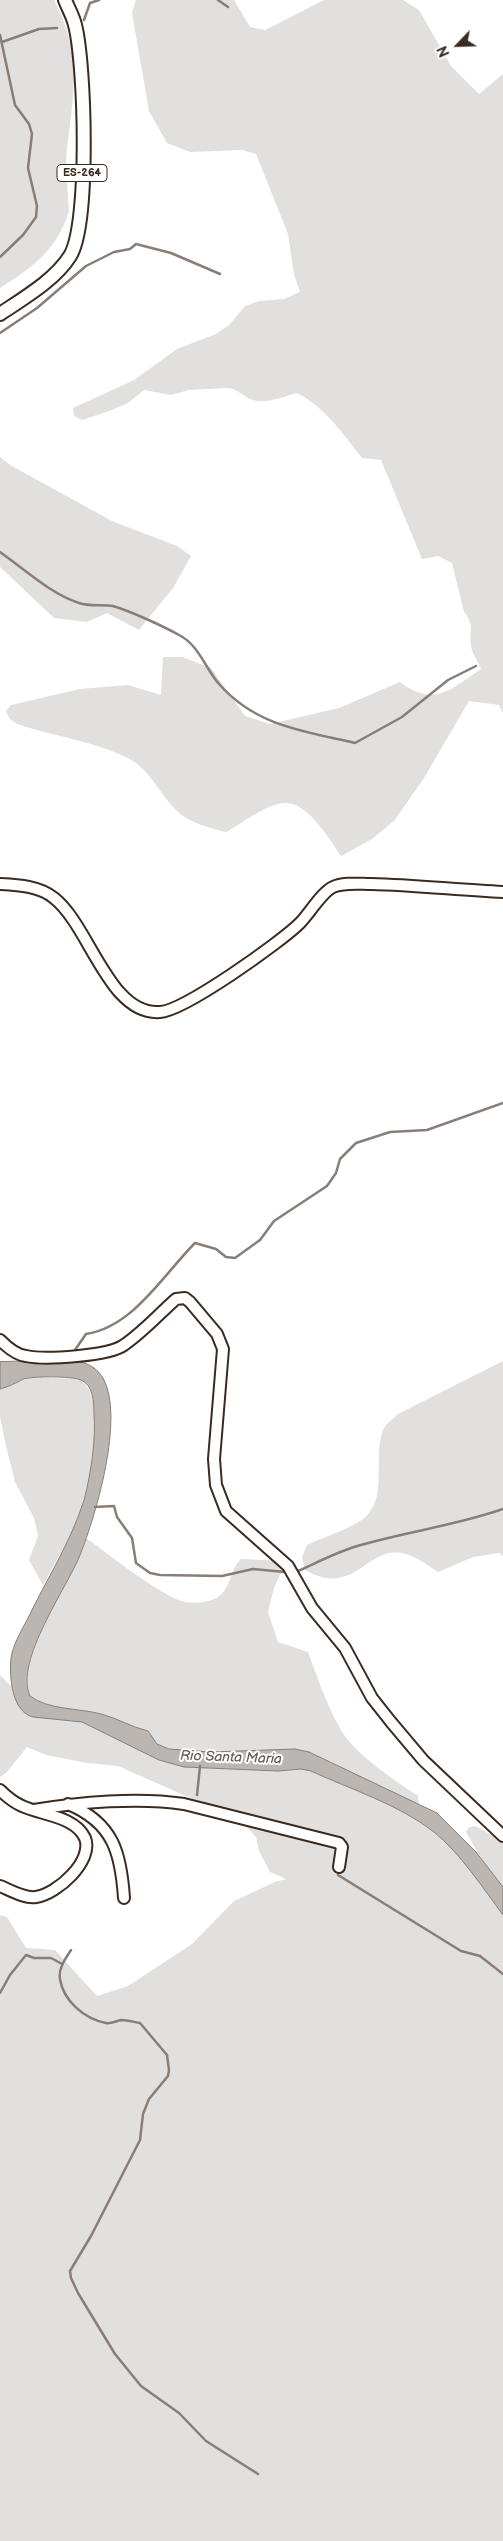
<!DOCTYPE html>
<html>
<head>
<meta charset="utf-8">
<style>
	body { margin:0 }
	#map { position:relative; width:503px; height:2541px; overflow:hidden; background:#fff; font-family:"Balsamiq Sans",sans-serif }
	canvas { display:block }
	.north { position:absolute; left:433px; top:20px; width:50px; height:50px; -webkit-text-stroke:4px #fff; paint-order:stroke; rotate:246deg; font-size:14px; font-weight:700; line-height:20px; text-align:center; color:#3b2a1e }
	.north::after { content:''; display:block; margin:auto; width:18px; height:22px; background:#3b2a1e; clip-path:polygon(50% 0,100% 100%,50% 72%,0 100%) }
</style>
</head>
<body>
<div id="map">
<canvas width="503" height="2541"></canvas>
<div class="north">N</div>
</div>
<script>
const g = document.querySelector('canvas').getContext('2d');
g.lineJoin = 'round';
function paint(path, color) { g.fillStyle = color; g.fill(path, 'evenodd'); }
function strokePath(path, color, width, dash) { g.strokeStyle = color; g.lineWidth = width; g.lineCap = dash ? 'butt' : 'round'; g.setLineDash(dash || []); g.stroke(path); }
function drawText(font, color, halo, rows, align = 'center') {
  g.font = font + ' "Balsamiq Sans",sans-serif'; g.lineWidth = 4; g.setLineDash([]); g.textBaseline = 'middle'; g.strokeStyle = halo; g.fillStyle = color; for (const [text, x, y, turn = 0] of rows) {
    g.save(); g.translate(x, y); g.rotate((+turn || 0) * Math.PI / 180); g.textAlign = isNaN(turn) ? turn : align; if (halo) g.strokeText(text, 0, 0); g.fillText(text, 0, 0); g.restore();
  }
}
paint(new Path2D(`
	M0,0H54C82,52 74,93 67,149C65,169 68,191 69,211C58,249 32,268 0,288Z
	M136,0H234L250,27L265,30L324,0H403L419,10L451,66L479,94L503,74V713L499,705L469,701L424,778L394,821L372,839L341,856C331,841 307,802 286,803C267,803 243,823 226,832C210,828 189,823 177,811C159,794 151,770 128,758C93,741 53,736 17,724L9,718L6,711L11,705L80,689L128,685L161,695L163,657H182L211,668L245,716L270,724L339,708L400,682C434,708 451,689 481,669C478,662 472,653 471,646C469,634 475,624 464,612L452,563L438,556L422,559L381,460L362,458C343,434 326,408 297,393C282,397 265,405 250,399C242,395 237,389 228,388L189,390L171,395L144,390L128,403L109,411L82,420L74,416L73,408L134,380L177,349L216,334L229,325L245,306L259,301L284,299L300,292L294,274L288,234L256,154L242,150L190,152L167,143L149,111L132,13Z
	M0,457L10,465L112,521L177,546L191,556L173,588L139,630L107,613L87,622L54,618L0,567Z
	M503,1361V1556L499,1553L473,1557L438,1572C427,1565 415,1555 401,1553C366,1547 354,1598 305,1570L302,1557L307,1545C324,1537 344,1531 360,1521C391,1502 371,1456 384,1428C387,1423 394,1418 398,1414Z
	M33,1377L79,1379C113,1400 86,1500 73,1530C64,1549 53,1566 43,1585L29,1560L38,1536L34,1518L15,1482L6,1446L0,1417V1389C12,1386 21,1380 33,1377Z
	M86,1538C107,1553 162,1597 185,1602C194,1604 211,1602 218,1597C232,1587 229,1570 241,1559L286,1561L274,1588L268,1612L278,1642L308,1652C318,1679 331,1718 348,1740C364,1760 397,1782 418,1796L419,1805L309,1752C275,1745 178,1761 157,1743C153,1740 150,1735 148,1731C131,1727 117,1718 101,1714C79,1708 48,1710 30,1696C14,1661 73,1574 86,1538Z
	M0,1675L13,1688L16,1700L26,1715L82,1722L159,1760L184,1767L278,1771L301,1769L311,1771C352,1790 398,1804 434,1832C459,1852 484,1889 503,1915V2541H0V1915L7,1917L26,1948L55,1950L97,1996L128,1986L192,1944L234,1901L275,1882L286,1879L270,1872L259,1851L256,1837L246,1826L229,1815L118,1766L87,1763L46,1755L27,1747L7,1772L0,1777Z
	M475,1826L503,1841V1887L487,1868L466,1832L469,1827Z`), '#e2e0de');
const water = new Path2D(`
	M71,1360C84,1362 95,1365 103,1378C125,1417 96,1515 80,1555C67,1588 14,1661 30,1696C48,1710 79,1708 101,1714C117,1718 131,1727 148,1731L157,1744L169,1749L210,1752L295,1749L309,1752L437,1813L476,1852L503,1887V1915C483,1888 460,1853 434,1832C398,1804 352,1790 311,1771L301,1769L278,1771L184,1767L159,1760L82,1722L33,1717C12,1712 9,1677 11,1658C13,1645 21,1631 27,1620C46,1580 71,1542 84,1500C91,1473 96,1441 94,1413C94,1402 93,1385 81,1380C72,1376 33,1376 24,1379C15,1383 11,1386 0,1389V1362Z`);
paint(water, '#bcb6b3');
strokePath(water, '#887e77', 1);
strokePath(new Path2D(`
	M218,0L228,7
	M84,20L90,3L99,0
	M0,35L15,105L29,124L32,134L28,168L37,206L36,217L23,235L0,257
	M2,42L39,29L57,28
	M0,333L37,308L86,266L114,252L130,249L136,244L171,253L220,274
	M0,552C24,569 51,594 79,603C90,607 102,604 113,606C130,611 163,626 179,635C199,645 205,668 219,684C256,726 303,731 355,743L402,717L448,680L476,666
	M75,1350L86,1334C133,1327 163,1275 195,1243L216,1249L226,1257L235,1258L260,1240L274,1221L327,1186L336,1173L340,1159L356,1143L390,1132L427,1130L503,1103
	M95,1507L114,1506L117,1517L132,1538L136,1563L150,1573L160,1575L222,1576L253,1569L285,1572
	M298,1571C316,1563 335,1553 354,1547C403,1532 455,1526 503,1509
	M197,1795L200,1766
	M338,1875L461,1951L480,1956L503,1974
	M71,1950C65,1959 58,1969 60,1979C63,2000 84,2019 106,2023C111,2024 116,2021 121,2020C127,2020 134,2022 140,2023L167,2055L169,2070L168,2076L149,2099L143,2114L140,2140L91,2236L70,2271L71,2278L78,2293L115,2354L141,2386L179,2413L206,2441L258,2474
	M0,1993L10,1975L26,1955L34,1958H51L62,1964`), '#887e77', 2.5);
const minor = new Path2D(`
	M0,884C18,885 39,886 54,898C90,926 109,1016 160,1012C184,1011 281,942 300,923C309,914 322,892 333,887C344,882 359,884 371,884C415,885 459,890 503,892
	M0,1340C7,1347 16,1355 26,1356C45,1360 109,1356 124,1345C143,1332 159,1314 176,1299L185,1298L190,1302L217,1334L223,1349L214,1459L216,1485L226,1511L288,1566L312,1608L345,1648L372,1698L391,1722L423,1760L503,1836
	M0,1790C7,1797 13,1802 22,1806C41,1815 75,1816 85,1838C94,1861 57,1894 36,1897C25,1899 10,1890 0,1886
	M68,1804C114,1823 121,1854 124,1898
	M34,1810C79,1802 139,1797 184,1804L339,1843L342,1847L339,1867`);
const major = new Path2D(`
	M0,314C24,298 55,280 70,256C90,224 85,63 75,25C73,16 68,8 65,0`);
strokePath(minor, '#3b2a1e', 14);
strokePath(major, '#3b2a1e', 16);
strokePath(minor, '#fff', 10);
strokePath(major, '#fff', 12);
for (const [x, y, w] of [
	[82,173,50]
]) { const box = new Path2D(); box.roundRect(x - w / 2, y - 8.5, w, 17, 4); g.fillStyle = '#fff'; g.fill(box); strokePath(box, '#3b2a1e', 1); }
drawText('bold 11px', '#3b2a1e', null, [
	["ES-264",82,173]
]);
drawText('italic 14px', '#685b52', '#fff', [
	["Rio Santa Maria",231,1758,2]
]);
</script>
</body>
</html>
